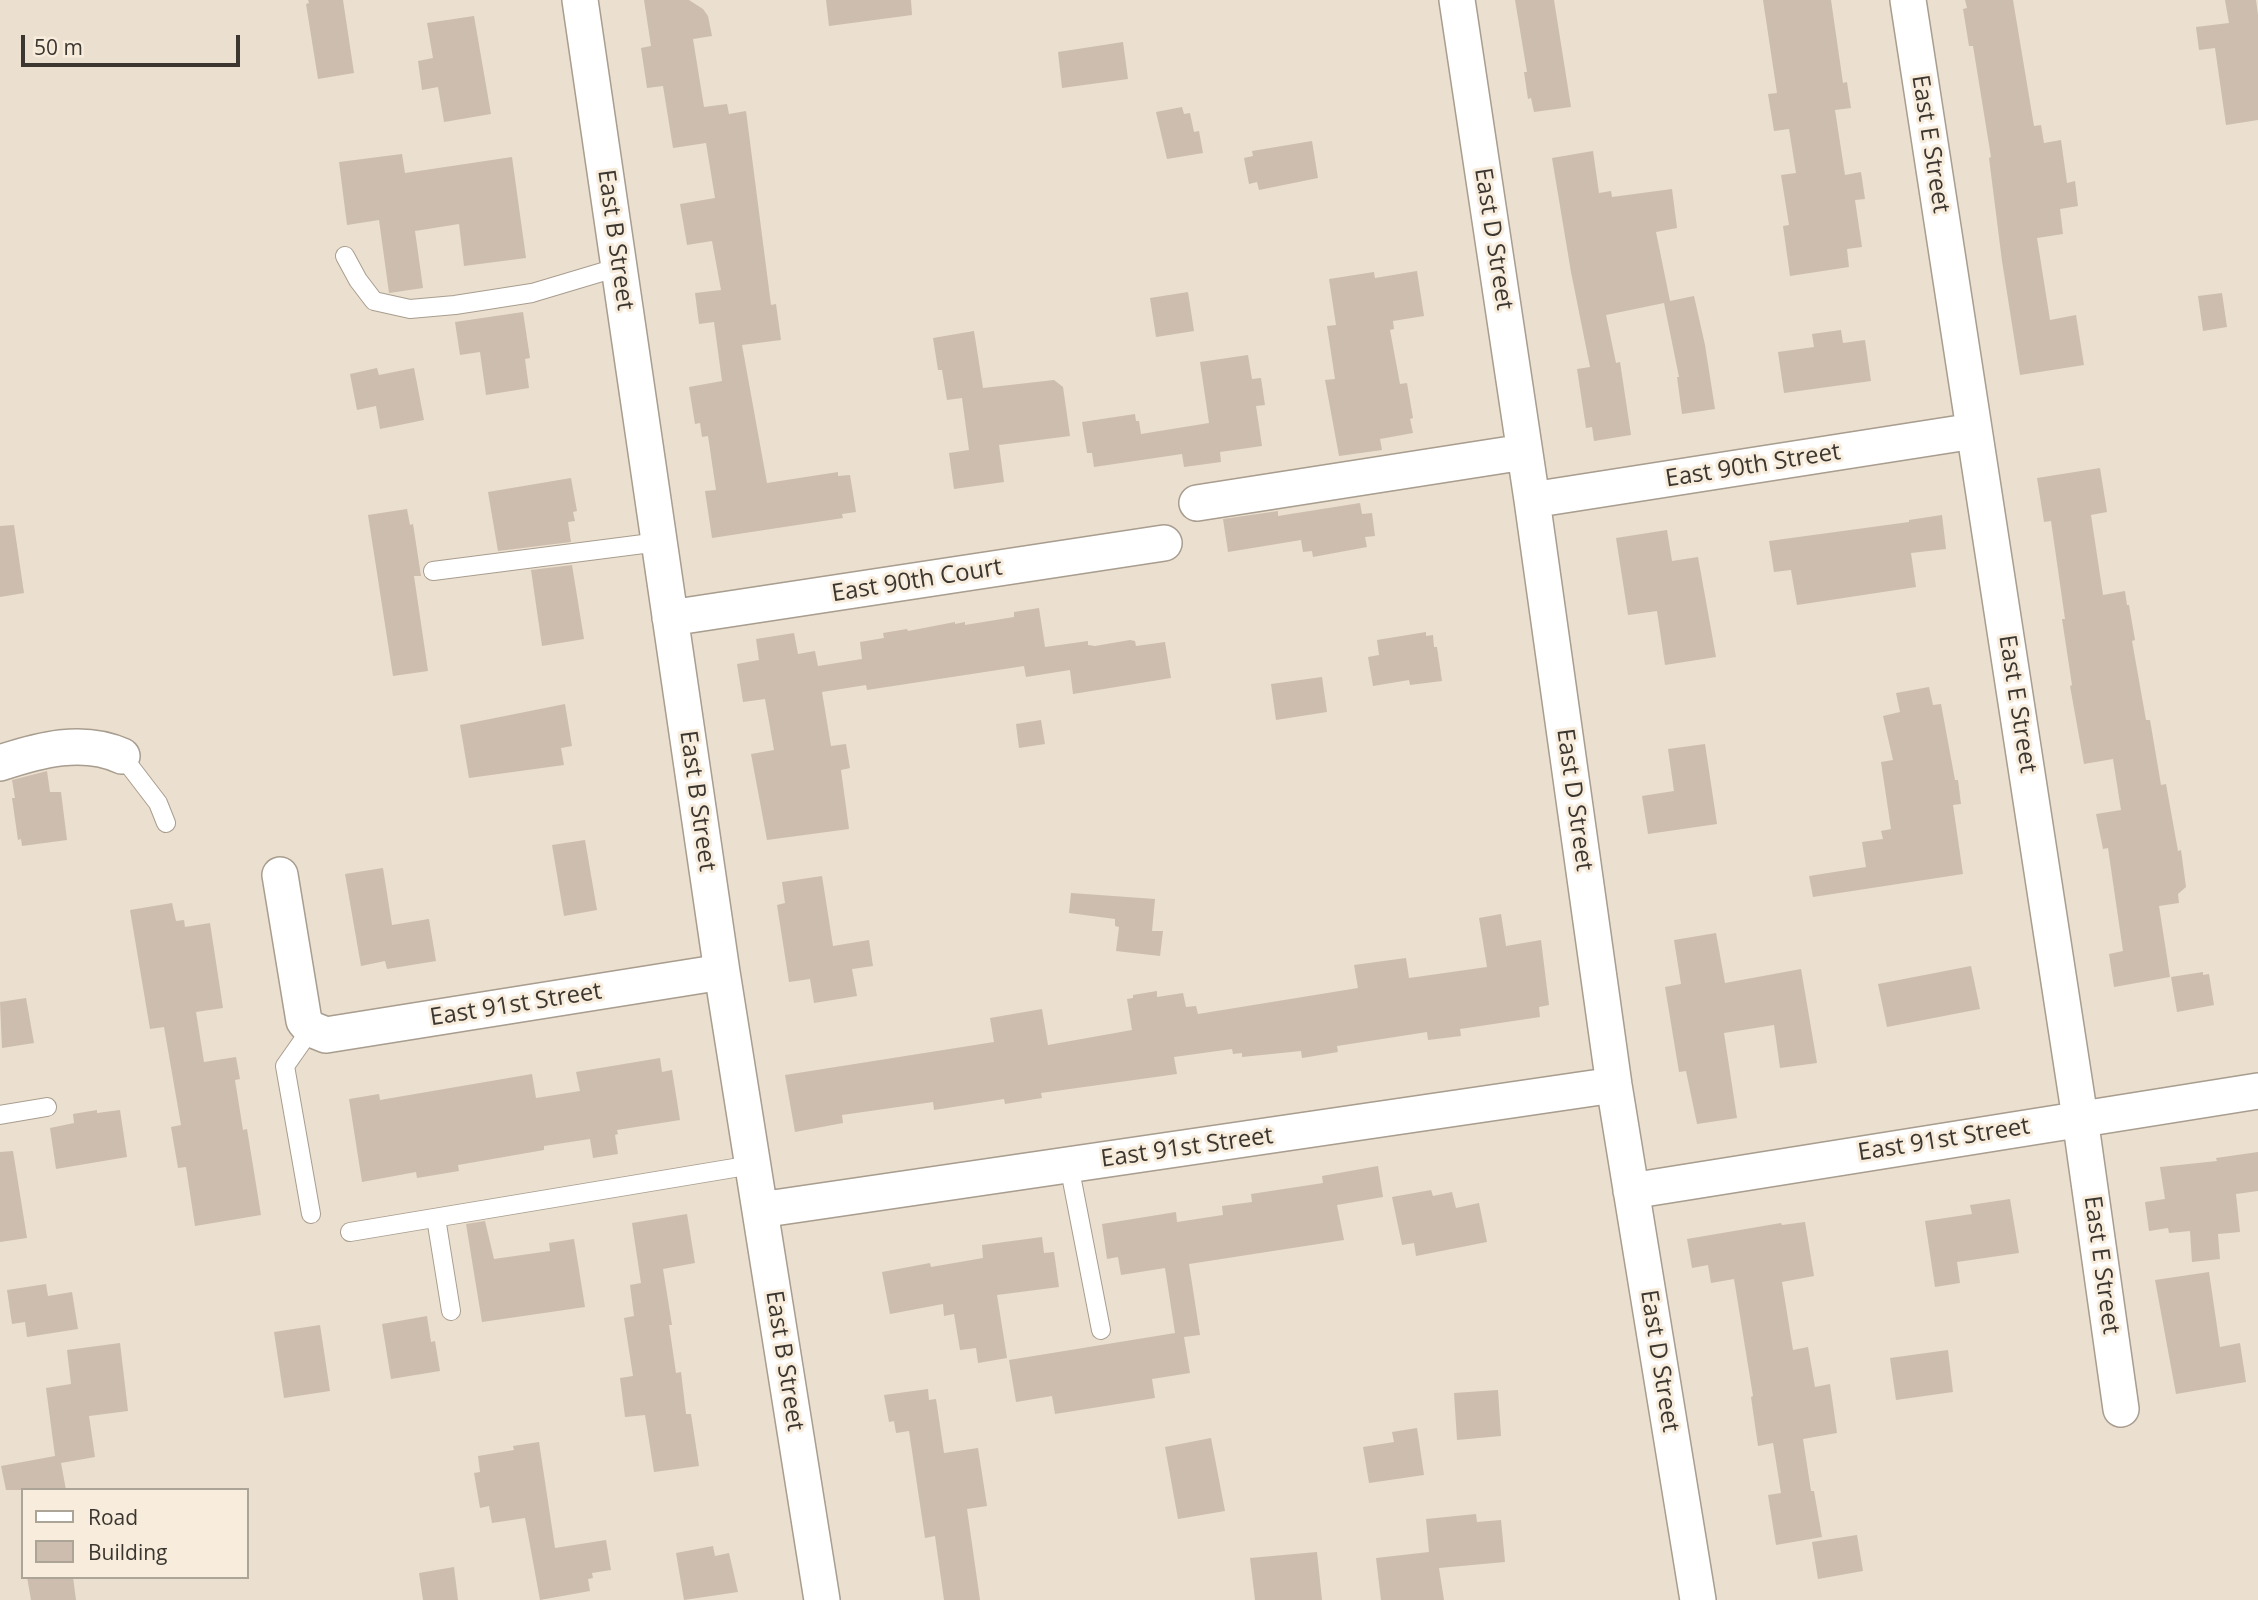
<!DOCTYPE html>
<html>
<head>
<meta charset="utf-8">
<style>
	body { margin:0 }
	#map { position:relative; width:2258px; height:1600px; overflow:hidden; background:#ebdfcf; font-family:"Open Sans",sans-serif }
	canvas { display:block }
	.legend { position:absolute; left:21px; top:1488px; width:228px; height:91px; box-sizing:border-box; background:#f8eddc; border:2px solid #aca497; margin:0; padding:9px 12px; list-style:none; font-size:21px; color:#3b3630 }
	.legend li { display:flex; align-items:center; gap:14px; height:35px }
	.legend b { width:35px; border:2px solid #aca497 }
	.scale { position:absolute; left:21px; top:35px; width:219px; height:32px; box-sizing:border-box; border:4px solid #3b3630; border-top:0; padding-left:9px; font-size:21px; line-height:24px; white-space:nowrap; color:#3b3630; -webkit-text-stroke:5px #f8eddc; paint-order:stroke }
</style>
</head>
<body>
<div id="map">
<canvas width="2258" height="1600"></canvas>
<ul class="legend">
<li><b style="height:9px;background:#fff"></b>Road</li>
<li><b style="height:19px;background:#ccbdaf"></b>Building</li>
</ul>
<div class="scale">50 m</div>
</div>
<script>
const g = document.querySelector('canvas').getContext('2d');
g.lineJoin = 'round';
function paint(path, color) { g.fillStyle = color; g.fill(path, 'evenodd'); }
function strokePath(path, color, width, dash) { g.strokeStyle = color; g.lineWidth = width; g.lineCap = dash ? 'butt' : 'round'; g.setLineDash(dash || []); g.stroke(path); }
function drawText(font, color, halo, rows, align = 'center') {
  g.font = font + ' "Open Sans",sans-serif'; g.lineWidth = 6; g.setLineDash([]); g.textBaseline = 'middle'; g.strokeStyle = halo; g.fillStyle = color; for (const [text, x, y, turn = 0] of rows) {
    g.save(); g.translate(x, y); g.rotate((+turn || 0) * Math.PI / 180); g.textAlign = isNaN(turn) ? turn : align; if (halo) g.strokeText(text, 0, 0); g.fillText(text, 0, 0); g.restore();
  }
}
paint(new Path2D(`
	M308,0H343L354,73L318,79L306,4L309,3Z
	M644,0H689L703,9L708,16L712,36L693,39L704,107L727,104L729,114L746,111L771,305L776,304L781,340L742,345L767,483L838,472V476L850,475L856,512L842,514L843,518L712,538L705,491L716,490L708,436L702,437L700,423L695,424L689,387L722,381L714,322L699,324L695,293L721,290L712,241L687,245L680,204L715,198L706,143L673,148L663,86L647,88L641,48L651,46Z
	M826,0H911L912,15L829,26Z
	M1515,0H1554L1571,107L1534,112L1531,98L1528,99L1524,72H1527Z
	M1763,0H1831L1843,83L1847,82L1851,108L1835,110L1845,175L1861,172L1865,199L1855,200L1862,247L1847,249L1849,267L1790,276L1783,226L1789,225L1781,175L1796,173L1789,129L1774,131L1768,94L1777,93Z
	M1965,0H2013L2034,126L2041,125L2044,143L2061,140L2067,183L2075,181L2078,206L2060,209L2063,234L2037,238L2050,320L2076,315L2084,365L2020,375L2002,261L1989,158L1991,157L1973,46H1969L1963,9L1967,8Z
	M2225,0H2256L2258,15V120L2226,125L2215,48L2199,50L2196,27L2229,23Z
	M474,16L491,114L444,122L438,87L422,90L418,61L433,58L427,23Z
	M1123,42L1128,79L1062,88L1058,52Z
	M1182,107L1184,114L1190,113L1194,132L1199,131L1203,153L1167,159L1156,112Z
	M1312,141L1318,178L1259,190L1257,182L1249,184L1244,158L1253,156L1252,151Z
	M1593,151L1599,193L1611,191L1612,197L1672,189L1677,228L1656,232L1670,301L1694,296L1705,345L1715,409L1682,414L1677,377H1679L1664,303L1606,315L1616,363L1620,362L1631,435L1594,441L1592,427L1586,428L1577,369L1590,367L1571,272L1552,158Z
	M402,154L405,173L512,157L526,258L464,266L459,224L415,231L423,288L389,293L379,220L347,225L339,162Z
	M1417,271L1424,316L1393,321L1394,329L1390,330L1400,384L1407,383L1413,418L1410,419L1413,433L1380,439L1382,450L1339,456L1325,380L1335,379L1327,326L1336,325L1329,279L1374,272L1375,278Z
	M1188,292L1194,331L1156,337L1150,298Z
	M2222,293L2227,327L2203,331L2198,296Z
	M523,312L530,358L525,359L529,388L486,395L480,352L460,355L455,322Z
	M1841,330L1843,343L1865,340L1871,381L1784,393L1778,352L1814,347L1812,334Z
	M974,331L983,388L1054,380L1063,387L1070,436L999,445L1004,482L954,489L949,453L969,450L962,398L947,400L942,370H938L933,338Z
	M1248,355L1252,379L1261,378L1265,405L1256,406L1262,446L1220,452L1221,462L1184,467L1182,454L1094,467L1092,453H1087L1082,422L1135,414L1136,421H1139L1141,434L1209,423L1200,362Z
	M377,368L379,375L414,368L424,420L380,429L376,406L357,410L350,374Z
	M2100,468L2107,512L2091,515L2103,595L2125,591L2127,605H2129L2135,640L2132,641L2146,720H2150L2161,785L2166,784L2178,851L2181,850L2186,887L2178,894L2179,903L2159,906L2170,977L2114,987L2109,954L2123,951L2108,848L2103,849L2096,814L2121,810L2113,759L2084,764L2070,686L2072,685L2062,619H2065L2051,521L2044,522L2037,478Z
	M571,478L577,511L573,512L575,521L568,522L571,542L498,551L488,492Z
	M1360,503L1362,514L1372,513L1375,536L1365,537L1367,547L1313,557L1312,551L1303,552L1301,540L1228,552L1223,519L1278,511V516Z
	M407,509L410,525L413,524L421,576H414L428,671L393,676L368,515Z
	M1942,515L1946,549L1911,553L1916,587L1797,605L1791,570L1774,572L1769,541L1909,522V520Z
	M14,525L24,593L0,597V526Z
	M1667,530L1672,561L1698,557L1716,657L1665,665L1657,611L1628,615L1616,538Z
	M572,565L584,639L542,646L531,570Z
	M1039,608L1045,647L1088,641V645L1095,646L1130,640L1135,641L1136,646L1165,642L1171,678L1073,694L1070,670L1026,677L1024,666L867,690L866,685L822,692L831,746L846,744L850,768L841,770L849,829L767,840L751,754L774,750L765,699L743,702L737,664L759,660L756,639L794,633L798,654L815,651L818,666L862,659L860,642L884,638L883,633L907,629L908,631L955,622V624L965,622V625L1014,617V612Z
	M1426,632V636L1433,635L1434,647H1437L1442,681L1410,685L1409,680L1373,686L1368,657L1379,655L1377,640Z
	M1322,677L1327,712L1276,720L1271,684Z
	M1929,687L1933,705L1941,704L1955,780H1958L1961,804L1953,805L1963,874L1813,897L1809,876L1866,867L1862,842L1883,839L1881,831L1891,829L1881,762L1893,760L1883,716L1900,712L1896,693Z
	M565,704L572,746L561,748L564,765L469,778L460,725Z
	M1041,720L1045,744L1019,748L1016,724Z
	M1705,744L1717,824L1648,834L1642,796L1674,791L1668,749Z
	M47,771L50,792H61L67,840L22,846L21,839L18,840L12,798H15L12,780Z
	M585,840L597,910L564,916L552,845Z
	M383,868L392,925L429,919L436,961L387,969L385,961L361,966L345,874Z
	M822,876L833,946L869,940L873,966L852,969L857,996L814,1003L810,979L789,982L777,905L785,903L782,882Z
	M1071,893L1155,899L1152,931H1163L1160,956L1116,951L1119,927L1115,926V919L1069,913Z
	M172,903L176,921L184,920L185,927L210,923L223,1008L196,1012L204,1062L236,1057L240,1079L235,1080L243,1130L247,1129L261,1215L195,1226L186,1167L178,1168L171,1127L181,1125L164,1027L150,1029L130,910Z
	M1501,914L1506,946L1541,940L1549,1005L1539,1007L1540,1017L1460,1029L1461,1036L1428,1040L1427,1032L1337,1046L1338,1052L1302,1058L1301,1051L1242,1057V1053L1233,1054L1232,1049L1174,1057L1177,1074L1041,1093L1042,1098L1005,1104L1004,1099L934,1110L933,1102L842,1115L843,1123L795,1132L785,1075L994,1042L990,1018L1042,1009L1048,1045L1132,1030L1127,999L1133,998V995L1157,991V997L1183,993L1186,1007L1196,1006L1198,1014L1358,988L1354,965L1406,958L1409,978L1487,967L1479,918Z
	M1716,933L1725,983L1801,969L1817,1063L1780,1068L1774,1025L1724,1033L1737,1118L1697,1124L1686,1071L1679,1072L1665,987L1681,984L1674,940Z
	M1971,966L1980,1009L1887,1027L1878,984Z
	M2203,972V975L2209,974L2214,1005L2177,1012L2171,977Z
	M26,998L34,1043L2,1048L0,1002Z
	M660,1058L662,1072L672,1070L680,1120L617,1130L618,1134L615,1135L618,1154L593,1158L590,1139L544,1146V1150L458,1165L459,1171L417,1178L416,1172L362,1182L349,1099L379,1094L380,1100L532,1074L536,1098L580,1091L576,1072Z
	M97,1110V1113L120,1110L127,1157L56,1169L50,1128L74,1123L73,1114Z
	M13,1151L27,1238L0,1242V1152Z
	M2258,1152V1191L2236,1194L2240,1232L2218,1234L2220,1259L2192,1262L2190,1231L2169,1233L2168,1228L2149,1231L2145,1202L2165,1199L2160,1167L2217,1161L2216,1158Z
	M1378,1166L1383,1197L1337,1205L1344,1240L1189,1264L1200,1335L1184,1337L1190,1373L1152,1379L1155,1398L1055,1414L1052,1396L1016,1402L1009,1360L1175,1333L1165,1268L1121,1275L1118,1257L1107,1259L1102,1224L1176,1212L1177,1222L1223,1215L1222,1206L1252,1202L1251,1194L1323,1183L1322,1176Z
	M1431,1190L1433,1196L1452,1192L1456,1208L1479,1203L1487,1242L1416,1256L1414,1243L1402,1245L1392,1197Z
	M2010,1199L2019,1253L1957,1262L1960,1283L1935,1287L1925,1221L1972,1214L1970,1205Z
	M687,1214L695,1263L663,1269L672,1325H669L676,1373L681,1372L686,1414H691L699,1466L654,1472L645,1415L625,1417L620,1378L633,1376L624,1318L634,1316L630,1285L641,1283L632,1223Z
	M485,1221L494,1259L550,1251L549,1243L574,1239L585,1307L482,1322L466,1224Z
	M1805,1222L1814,1276L1782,1282L1793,1350L1808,1347L1815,1387L1830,1384L1837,1433L1803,1439L1811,1491H1814L1822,1537L1776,1545L1768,1495L1781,1493L1773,1443L1758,1446L1751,1397L1753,1396L1734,1279L1711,1283L1708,1265L1692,1268L1687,1239L1781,1223L1782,1225Z
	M1042,1237L1044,1253L1054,1252L1059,1287L997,1295L1007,1358L978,1363L976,1348L960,1350L954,1314L944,1316L943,1304L890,1314L882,1272L930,1263L931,1267L983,1258L982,1245Z
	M2209,1272L2220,1347L2240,1343L2246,1382L2176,1394L2155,1280Z
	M46,1284L48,1296L72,1292L78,1329L27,1337L25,1322L12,1324L7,1290Z
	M427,1316L431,1342L435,1341L440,1371L391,1379L382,1324Z
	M320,1325L330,1391L284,1398L274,1332Z
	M120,1343L128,1411L89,1416L95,1457L61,1463L66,1490H6L1,1466L55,1456L46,1388L71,1384L67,1350Z
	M1948,1350L1953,1392L1896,1400L1890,1358Z
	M928,1389L929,1400L936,1399L944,1453L978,1448L987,1506L967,1509L980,1600H944L935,1536L925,1538L909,1431L896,1433L894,1421L889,1422L884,1395Z
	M1498,1390L1501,1436L1457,1440L1454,1393Z
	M1417,1428L1424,1475L1369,1483L1363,1447L1394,1442L1392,1432Z
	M1211,1438L1225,1511L1178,1519L1165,1447Z
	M539,1442L555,1548L606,1540L611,1570L592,1573L593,1578L588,1579L590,1591L540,1600L525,1518L492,1523L489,1506L480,1508L474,1473L480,1472L478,1456L514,1450L513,1446Z
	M1476,1514L1477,1522L1501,1520L1505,1562L1439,1568L1444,1600H1381L1376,1558L1429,1552L1426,1519Z
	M1857,1535L1863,1571L1818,1579L1812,1542Z
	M713,1546L715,1556L729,1553L738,1592L684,1600L676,1553Z
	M1317,1552L1322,1600H1255L1250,1558Z
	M454,1567L458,1600H423L419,1573Z
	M27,1577H73L76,1600H31Z`), '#ccbdaf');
const lane = new Path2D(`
	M345,256L358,280L374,301L410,309L455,305L532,293L619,267
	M433,571L659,542
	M122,756L158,803L166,823
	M0,1115L47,1107
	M1069,1165L1101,1330
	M311,1214L285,1066L311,1029
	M436,1218L451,1311
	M350,1232L752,1165`);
const street = new Path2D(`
	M580,0L722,972L822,1600
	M1457,0L1532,500L1614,1085L1698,1600
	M1908,0L2080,1118L2121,1409
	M1532,500L1974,431
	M1197,503L1524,452
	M670,618L1164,543
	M0,763C39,750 83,738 122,756
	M280,875L304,1021L311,1029L326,1035L722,972
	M1631,1191L2258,1091
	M760,1210L1614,1085`);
strokePath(lane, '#a89d8e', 20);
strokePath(street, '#a89d8e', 38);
strokePath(lane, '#fff', 18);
strokePath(street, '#fff', 35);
drawText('24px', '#3b3630', '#f8eddc', [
	["East E Street",1930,144,81],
	["East D Street",1493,239,81],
	["East B Street",615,240,82],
	["East 90th Street",1753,466,-9],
	["East 90th Court",917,581,-9],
	["East E Street",2017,704,81],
	["East D Street",1574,800,82],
	["East B Street",697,801,82],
	["East 91st Street",516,1005,-9],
	["East 91st Street",1944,1140,-9],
	["East 91st Street",1187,1148,-8],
	["East E Street",2101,1265,82],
	["East B Street",784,1361,81],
	["East D Street",1659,1361,81]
]);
</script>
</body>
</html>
